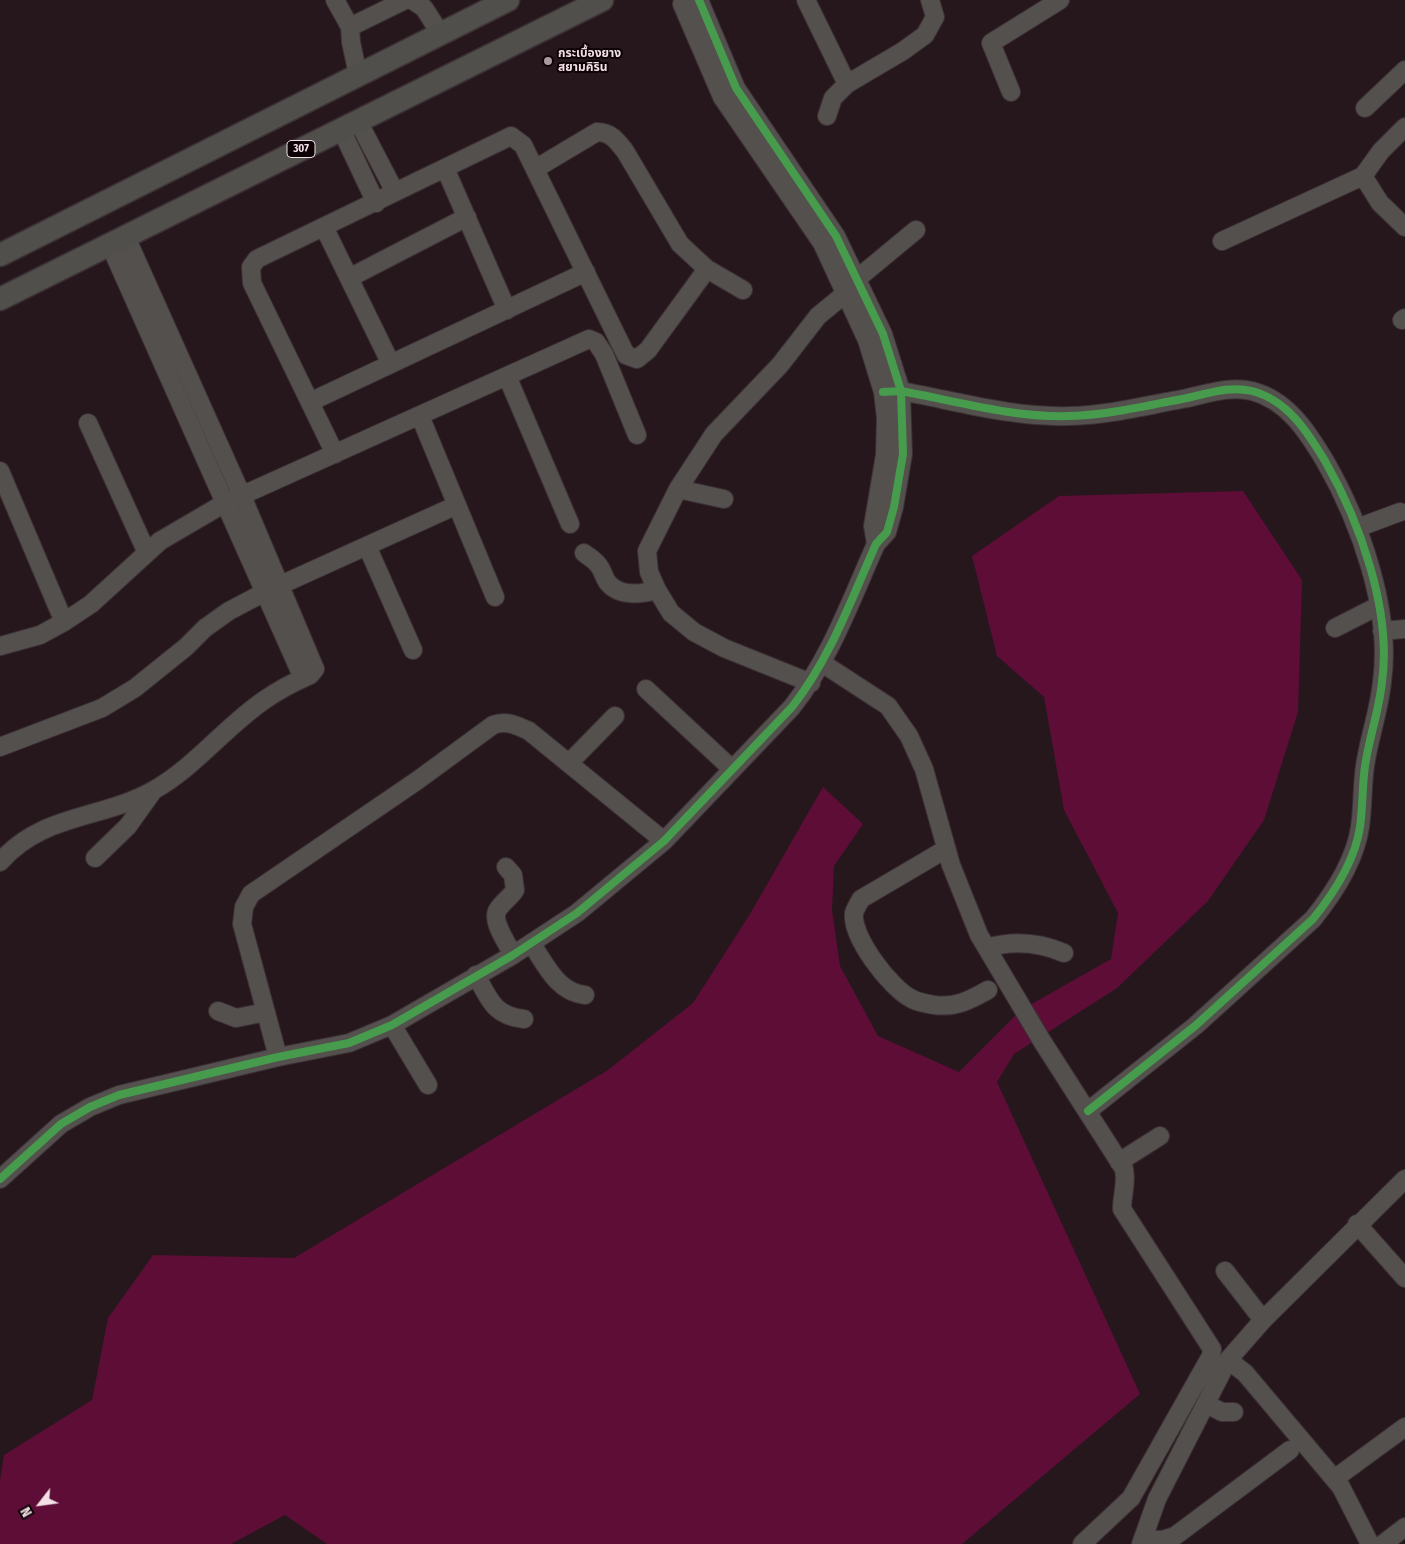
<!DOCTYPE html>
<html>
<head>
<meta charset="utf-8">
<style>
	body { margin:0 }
	#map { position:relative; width:1405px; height:1544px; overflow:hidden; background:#26171d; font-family:"Fira Sans Condensed",sans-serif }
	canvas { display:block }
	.north { position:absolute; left:15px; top:1479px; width:50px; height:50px; -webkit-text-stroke:4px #0d0306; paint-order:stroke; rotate:240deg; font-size:14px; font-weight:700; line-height:20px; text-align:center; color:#f3e0e6 }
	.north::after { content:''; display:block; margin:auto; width:18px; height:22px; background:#f3e0e6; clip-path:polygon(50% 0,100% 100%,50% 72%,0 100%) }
</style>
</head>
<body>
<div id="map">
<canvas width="1405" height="1544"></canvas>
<div class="north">N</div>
</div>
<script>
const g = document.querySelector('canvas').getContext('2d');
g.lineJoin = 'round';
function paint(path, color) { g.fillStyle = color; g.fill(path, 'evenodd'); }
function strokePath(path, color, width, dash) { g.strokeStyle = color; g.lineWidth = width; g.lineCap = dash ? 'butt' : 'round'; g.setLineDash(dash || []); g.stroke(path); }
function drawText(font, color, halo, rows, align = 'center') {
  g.font = font + ' "Fira Sans Condensed","Noto Sans Thai",sans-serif'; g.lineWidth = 4; g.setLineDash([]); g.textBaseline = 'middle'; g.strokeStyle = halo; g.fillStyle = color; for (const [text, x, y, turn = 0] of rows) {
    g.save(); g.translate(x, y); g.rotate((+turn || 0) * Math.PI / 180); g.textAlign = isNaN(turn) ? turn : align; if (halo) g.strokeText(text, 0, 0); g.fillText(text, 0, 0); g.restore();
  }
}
paint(new Path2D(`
	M1243,491L1302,580L1298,712L1264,820L1208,901L1117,988L1014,1054L997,1082L1140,1394L962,1544H327L285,1515L231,1544H0V1480L4,1455L92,1400L108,1318L153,1255L294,1258L608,1070L693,1003L750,914L823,787L863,824L834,866L832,910L840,966L878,1036L959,1072L1021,1010L1111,959L1118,913L1064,810L1044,697L997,656L972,556L1059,496Z`), '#5d0d36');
const minor = new Path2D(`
	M335,0L350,27
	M412,0L424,8L440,33
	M806,0L847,84
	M682,4L722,97L822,243L867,340L883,392L886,418L885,455L873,526L876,544
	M358,75L351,42L350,27L405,0
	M1011,92L991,43L1060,0
	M1365,108L1405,70
	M827,116L833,98L847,84L903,51L925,35L935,17L930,0
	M358,121L395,192
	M341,129L376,203
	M445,168L507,310
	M535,169L597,132C611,132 617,141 625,151L680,244L707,269L743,290
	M1363,176L1380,203L1405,227
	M324,227L391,364
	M1222,241L1363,176L1381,151L1405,127
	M110,245L303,678
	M349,278L467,217
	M1402,320L1405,318
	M507,376L570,524
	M883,392L901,391C956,401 1014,418 1070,416C1108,415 1144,406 1182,399C1204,395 1229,385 1252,391C1287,400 1307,431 1325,461C1360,522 1392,611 1382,682C1379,711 1369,738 1365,766C1362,786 1363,807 1360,827C1355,861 1334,893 1313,919L1195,1026L1088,1111
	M310,402L586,272
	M420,416L495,597
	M88,423L147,553
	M335,454L252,283L251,267L257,259L511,136L523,145L626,355L637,359L648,350L707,269
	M0,471L64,622
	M678,489L724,499
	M1357,528L1400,512
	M367,546L413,650
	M584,553C589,557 595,560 599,566C603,571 604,578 608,583C620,597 642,594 657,590
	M1335,628L1378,606
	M1382,631L1405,629
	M0,646L40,635L64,622L91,604L160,541L225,503L589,339L596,342L604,354L637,435
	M822,663L888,706L909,736L924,769L951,865L979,935L1042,1041L1124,1169C1127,1183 1122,1195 1122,1209L1212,1349L1211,1356L1131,1498L1082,1544
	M811,683L724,648L694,632L671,613L657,590L649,572L647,551L678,489L714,434L780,365L818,316L846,293L858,278L916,230
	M646,689L732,769
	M0,747L102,708L135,688L186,647L205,628L229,611L265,592L457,505
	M570,762L615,716
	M946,849L861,899C859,903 855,909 854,913C851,937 891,989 912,999C918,1002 928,1004 934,1005C956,1008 970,1000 988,990
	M95,858L128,826L153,791
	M0,862C43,813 101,820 154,790C195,767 224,728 263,701C277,691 294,682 310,675L315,669L242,496L126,237
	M506,867L513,875L515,890C511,897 501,903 497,911C492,923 508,944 513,955
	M531,943C546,965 557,992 585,995
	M987,948C1014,940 1038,942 1064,953
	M476,975C489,999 494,1016 524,1019
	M218,1011L236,1018L266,1012
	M392,1025L428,1085
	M278,1057L242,924L244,907L251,894L418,780L493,725C506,720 516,725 529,731L664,841
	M1119,1162L1160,1136
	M0,1179L61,1124L90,1107L119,1095L278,1057L349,1043L392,1025L513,955L577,913L664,841L792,707C830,659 851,600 876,544L887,532L894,507L903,454L901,391L883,334L836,236L736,88L699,0
	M1357,1224L1405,1278
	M1225,1271L1263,1320
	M1228,1360L1245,1373L1341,1487L1370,1544
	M1206,1404L1222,1412H1234
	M1341,1474L1405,1427
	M1143,1539L1162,1540L1175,1536L1290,1450
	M1141,1544L1157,1499L1228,1360L1263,1320L1405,1179
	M1383,1544L1405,1527`);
const major = new Path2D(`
	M0,255L508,0
	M0,299L602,0`);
strokePath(minor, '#3d3136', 20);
strokePath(major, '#3d3136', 25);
strokePath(minor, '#53504e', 18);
strokePath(major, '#504f4b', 22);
strokePath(new Path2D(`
	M883,392L901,391C956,401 1014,418 1070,416C1108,415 1144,406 1182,399C1204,395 1229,385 1252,391C1287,400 1307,431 1325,461C1360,522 1392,611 1382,682C1379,711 1369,738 1365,766C1362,786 1363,807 1360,827C1355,861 1334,893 1313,919L1195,1026L1088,1111
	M0,1179L61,1124L90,1107L119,1095L278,1057L349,1043L392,1025L513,955L577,913L664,841L792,707C830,659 851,600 876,544L887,532L894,507L903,454L901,391L883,334L836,236L736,88L699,0`), '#469c4c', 8);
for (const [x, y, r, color] of [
	[548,61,5,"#ab9aa0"]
]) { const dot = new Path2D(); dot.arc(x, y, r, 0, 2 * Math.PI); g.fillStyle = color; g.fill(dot); strokePath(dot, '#0d0306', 2); }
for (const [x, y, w] of [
	[301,149,28]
]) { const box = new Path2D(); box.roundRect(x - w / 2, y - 8.5, w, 17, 4); g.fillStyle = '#0d0306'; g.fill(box); strokePath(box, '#f3e0e6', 1); }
drawText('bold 11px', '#f3e0e6', null, [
	["307",301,149]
]);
drawText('bold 12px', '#f3e0e6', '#0d0306', [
	["กระเบื้องยาง",558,54],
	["สยามคิริน",558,68]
], 'left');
</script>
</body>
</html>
